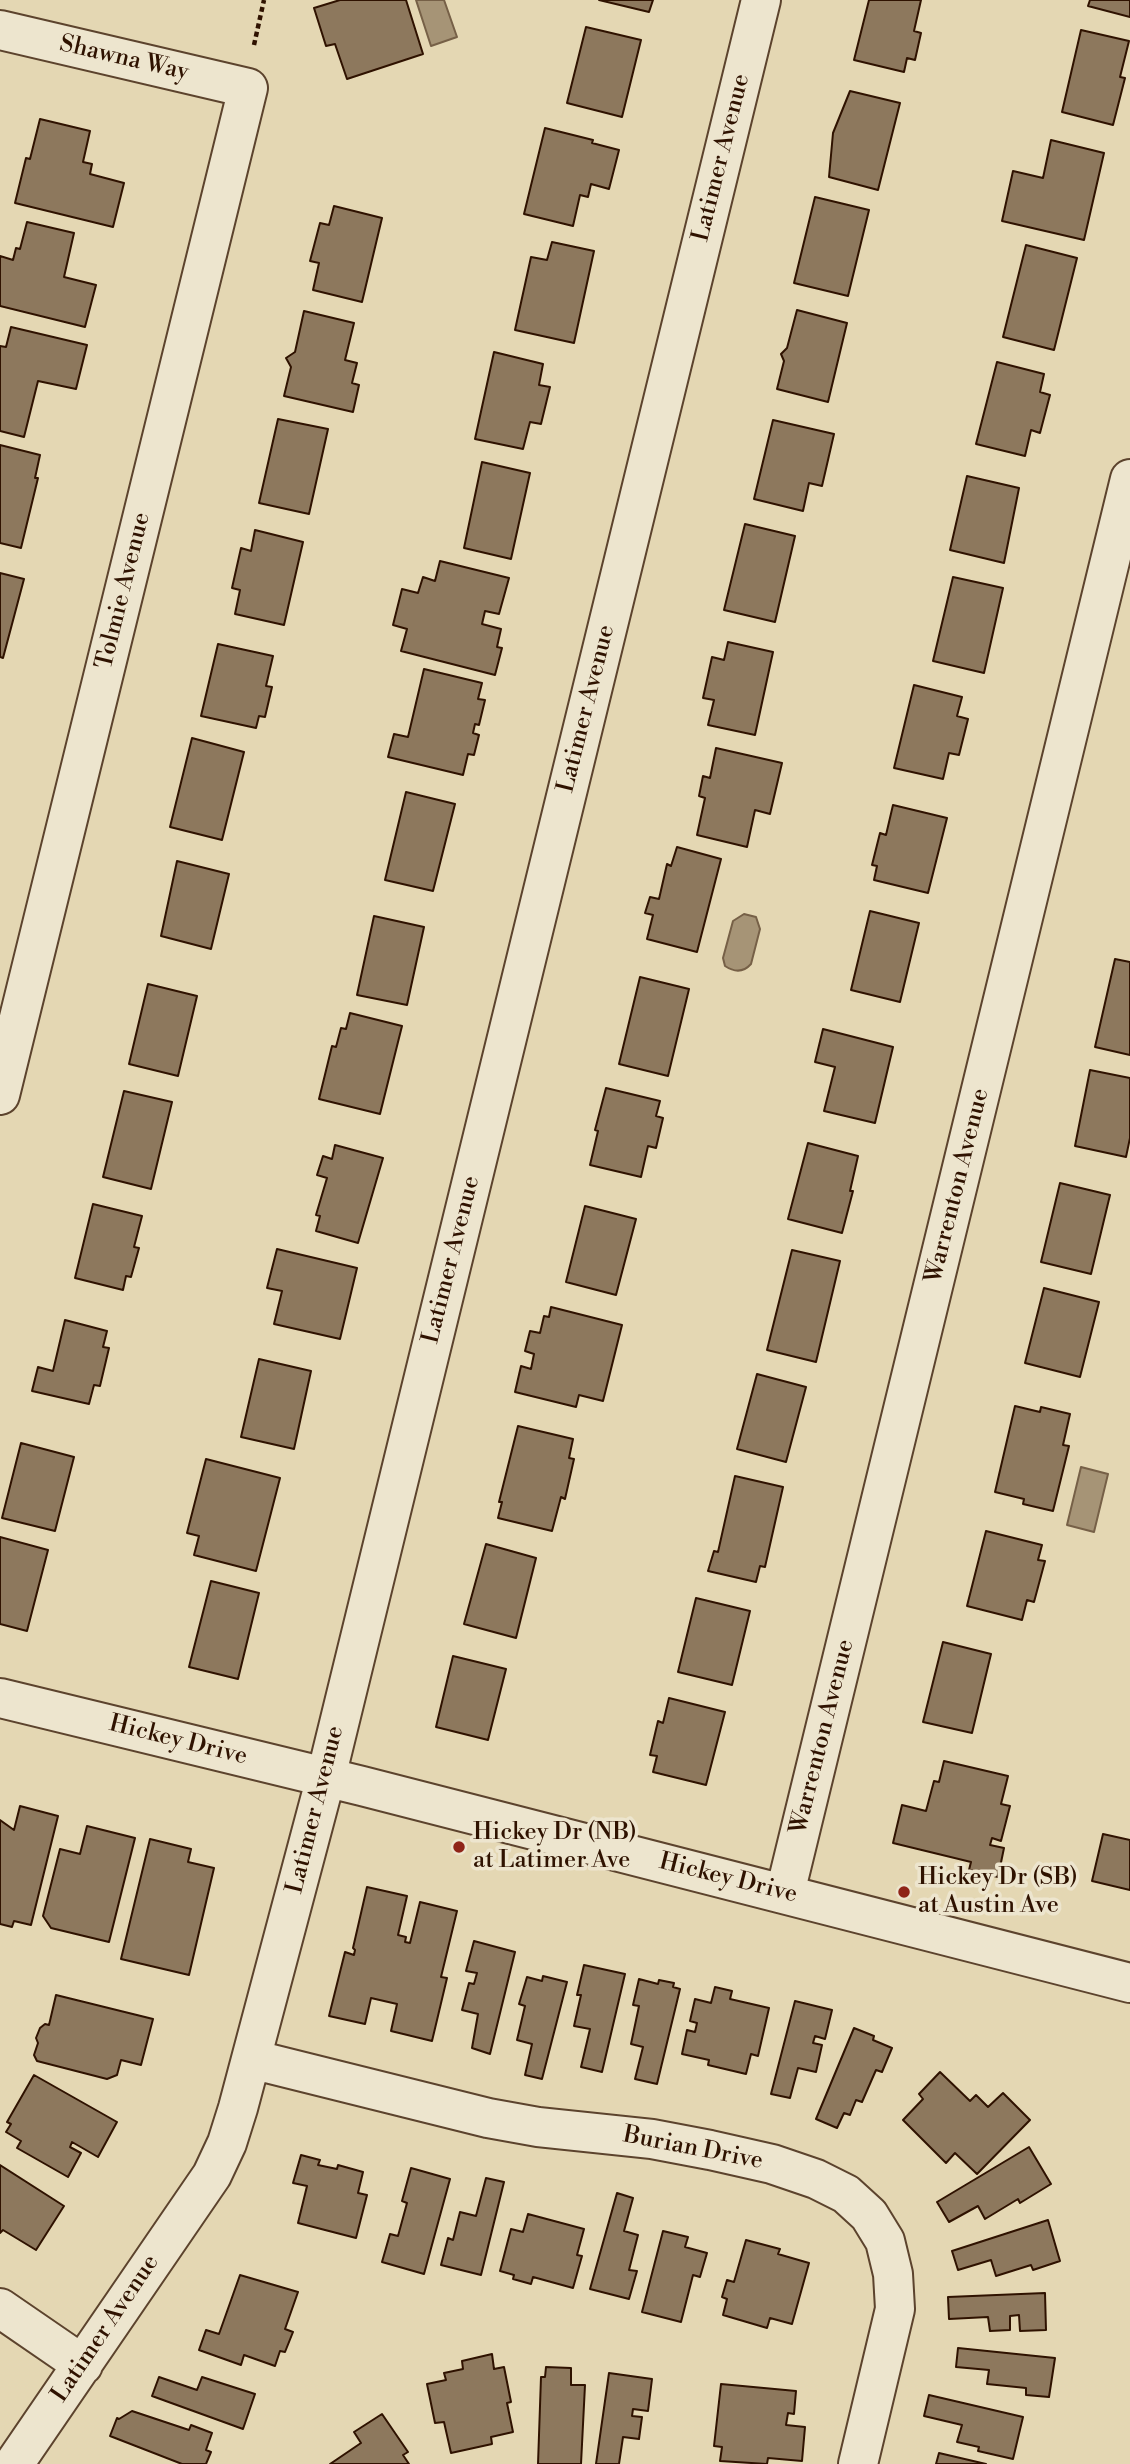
<!DOCTYPE html>
<html>
<head>
<meta charset="utf-8">
<style>
	body { margin:0 }
	canvas { display:block; background:#e4d7b3 }
</style>
</head>
<body>
<canvas width="1130" height="2464"></canvas>
<script>
const g = document.querySelector('canvas').getContext('2d');
g.lineJoin = 'round';
function paint(path, color) { g.fillStyle = color; g.fill(path, 'evenodd'); }
function strokePath(path, color, width, dash) { g.strokeStyle = color; g.lineWidth = width; g.lineCap = dash ? 'butt' : 'round'; g.setLineDash(dash || []); g.stroke(path); }
function drawText(font, color, halo, rows, align = 'center') {
  g.font = font + ' "Libre Bodoni",serif'; g.lineWidth = 7; g.setLineDash([]); g.textBaseline = 'middle'; g.strokeStyle = halo; g.fillStyle = color; for (const [text, x, y, turn = 0] of rows) {
    g.save(); g.translate(x, y); g.rotate((+turn || 0) * Math.PI / 180); g.textAlign = isNaN(turn) ? turn : align; if (halo) g.strokeText(text, 0, 0); g.fillText(text, 0, 0); g.restore();
  }
}
const water = new Path2D(`
	M416,0H444L457,37L431,46Z
	M744,914L756,917L760,929L751,964C743,973 734,972 725,966L723,958L733,921Z
	M1081,1467L1108,1474L1094,1532L1067,1525Z`);
paint(water, '#a69476');
strokePath(water, '#766047', 2);
const building = new Path2D(`
	M340,0H406L423,54L347,79L335,44L326,46L314,8Z
	M599,0H653L649,12Z
	M869,0H921L914,31L921,33L915,60L907,58L904,72L854,60Z
	M1090,0H1130V17L1088,6Z
	M586,27L641,40L622,117L567,103Z
	M1081,30L1129,41L1120,77L1125,78L1113,125L1062,112Z
	M850,91L900,103L878,190L829,177L833,133Z
	M40,119L90,131L83,162L92,164L90,174L124,183L113,227L15,203L26,158L30,159Z
	M545,128L593,140L592,143L619,150L609,189L591,184L588,197L580,195L573,226L524,214Z
	M1051,140L1104,153L1084,240L1002,221L1013,171L1043,178Z
	M815,197L869,210L848,296L794,283Z
	M334,206L382,218L362,302L313,290L319,263L310,261L320,223L329,225Z
	M27,222L74,233L64,277L96,285L85,327L0,306V256L13,260L16,248L20,249Z
	M552,242L594,251L574,343L515,330L531,257L547,260Z
	M1026,245L1077,258L1054,350L1003,337Z
	M797,310L847,323L828,402L777,389L784,361L781,354L787,348Z
	M304,311L354,323L345,360L357,363L352,383L359,385L353,412L284,396L291,367L286,358L295,352Z
	M11,327L87,345L76,389L38,381L24,437L0,431V346L6,347Z
	M494,352L543,364L539,385L550,387L541,424L530,422L523,449L475,439Z
	M997,362L1044,374L1040,392L1050,395L1040,433L1031,430L1025,456L976,444Z
	M278,419L328,429L309,514L259,503Z
	M773,420L834,434L822,486L809,483L803,511L754,499Z
	M0,445L40,455L35,478H38L21,548L0,543Z
	M482,462L530,473L511,559L464,548Z
	M967,476L1019,488L1004,563L950,550Z
	M745,524L795,536L775,622L724,610Z
	M255,530L303,542L284,625L235,614L240,590L232,588L241,548L251,551Z
	M440,561L509,578L499,614L485,611L482,624L501,629L497,647L502,648L495,675L401,651L407,629L393,625L402,589L418,593L423,577L435,581Z
	M0,573L24,579L3,658L0,657Z
	M953,577L1003,588L984,673L933,661Z
	M728,642L773,652L755,735L708,725L714,700L703,698L712,657L724,660Z
	M218,644L273,656L266,686L272,687L265,717L259,716L256,728L201,716Z
	M424,669L482,683L478,699L485,700L479,725L475,724L473,733L479,735L474,755L468,754L463,775L388,757L394,734L408,737Z
	M914,685L962,697L957,716L968,719L959,755L949,753L943,779L894,768Z
	M192,738L244,752L222,840L170,827Z
	M716,748L782,763L770,814L755,810L747,847L697,835L705,798L699,796L703,776L710,778Z
	M406,792L455,804L433,891L385,880Z
	M893,805L947,818L928,893L874,880L877,866L872,865L880,833L886,835Z
	M677,847L721,859L697,952L647,939L653,915L645,913L650,897L659,899L667,864L671,866Z
	M177,861L229,874L211,949L161,936Z
	M870,911L919,923L900,1002L851,990Z
	M374,916L424,927L407,1005L357,995Z
	M1115,959L1130,962V1055L1095,1047Z
	M640,977L689,989L668,1076L619,1064Z
	M148,984L197,996L178,1076L129,1064Z
	M350,1013L402,1026L380,1114L319,1099L332,1046L336,1047L341,1028L346,1029Z
	M823,1029L893,1047L875,1123L824,1111L835,1067L815,1062Z
	M1090,1070L1130,1078V1138L1126,1157L1075,1146Z
	M606,1088L660,1101L656,1116L663,1118L656,1148L648,1146L641,1177L590,1165L598,1131L595,1130Z
	M124,1091L172,1102L151,1189L103,1177Z
	M808,1143L858,1156L850,1191H853L842,1233L788,1219Z
	M335,1145L383,1158L358,1243L316,1231L320,1216L316,1215L327,1178L317,1175L323,1156L332,1159Z
	M1060,1183L1110,1195L1091,1274L1041,1262Z
	M93,1204L142,1216L134,1247L139,1248L131,1277L126,1276L123,1290L75,1278Z
	M585,1206L636,1219L616,1295L566,1282Z
	M277,1249L357,1268L340,1339L274,1324L282,1291L267,1288Z
	M792,1250L840,1261L816,1362L767,1350Z
	M1044,1288L1099,1302L1080,1377L1025,1363Z
	M551,1307L622,1325L603,1401L579,1395L576,1407L515,1392L521,1366L531,1369L534,1354L525,1351L530,1331L540,1333L544,1316L549,1317Z
	M65,1320L107,1331L103,1347L109,1348L100,1386L94,1385L89,1404L32,1391L38,1367L53,1371Z
	M259,1359L311,1371L294,1449L241,1437Z
	M757,1374L806,1387L786,1462L737,1449Z
	M1015,1406L1040,1412L1041,1407L1070,1414L1063,1445L1069,1446L1053,1511L1023,1504L1024,1499L995,1492Z
	M518,1426L573,1439L569,1458L574,1459L565,1499L561,1497L552,1531L498,1518L502,1502H499Z
	M21,1443L74,1457L55,1531L2,1518Z
	M206,1459L280,1478L256,1571L194,1555L199,1536L187,1533Z
	M735,1476L783,1487L765,1567L760,1566L756,1582L708,1571L714,1551L718,1552Z
	M986,1531L1042,1545L1038,1560L1045,1561L1034,1602L1027,1600L1022,1620L967,1606Z
	M0,1537L48,1550L27,1631L0,1624Z
	M486,1544L536,1558L516,1638L464,1624Z
	M211,1581L259,1593L238,1679L189,1667Z
	M696,1598L750,1611L732,1685L678,1672Z
	M943,1642L991,1654L972,1733L923,1722Z
	M453,1656L506,1669L488,1740L436,1727Z
	M669,1698L725,1712L706,1785L653,1772L657,1756L650,1755L658,1721L663,1723Z
	M944,1761L1008,1776L1001,1804L1010,1806L1001,1841L992,1838L990,1845L1004,1848L998,1877L969,1870L971,1862L893,1843L902,1805L926,1811L934,1781L939,1782Z
	M20,1806L58,1816L31,1925L14,1921L12,1927L0,1924V1820L14,1830Z
	M87,1826L135,1838L109,1942L51,1928L43,1916L60,1849L80,1854Z
	M1103,1834L1130,1840V1890L1092,1881Z
	M150,1839L191,1849L188,1862L214,1868L189,1975L121,1959Z
	M367,1887L407,1896L398,1935L406,1937L405,1942L410,1943L420,1902L457,1911L441,1977L447,1978L432,2041L391,2031L397,2004L371,1998L365,2024L329,2016L345,1952L354,1955L355,1950L353,1948Z
	M474,1941L515,1952L490,2054L472,2048L478,2014L462,2010L469,1983L474,1984L477,1973L466,1971Z
	M584,1965L625,1974L602,2072L581,2067L590,2029L574,2026L581,1995H577Z
	M543,1976L567,1982L542,2079L525,2075L532,2044L517,2040L525,2006L519,2004L527,1977L542,1981Z
	M639,1979L658,1984L659,1980L674,1983L673,1987L680,1989L657,2084L635,2079L643,2047L631,2044L639,2006L633,2005Z
	M715,1987L732,1991L730,1999L769,2008L758,2056L751,2054L746,2074L708,2065L709,2060L682,2054L687,2030L695,2032L697,2023L690,2021L695,1999L711,2003Z
	M56,1995L153,2019L141,2065L121,2060L117,2075L107,2079L37,2061L34,2055L38,2043L36,2038L40,2028L45,2024L49,2025Z
	M795,2001L832,2010L825,2039L815,2036L813,2043L822,2045L816,2072L798,2068L790,2098L771,2094Z
	M854,2028L874,2036L873,2040L892,2048L882,2072L876,2070L862,2102L856,2100L850,2115L844,2113L837,2128L816,2119Z
	M940,2072L970,2101L976,2095L988,2107L1003,2093L1030,2120L977,2174L955,2153L946,2163L903,2120L923,2099L919,2094Z
	M34,2075L117,2122L98,2157L72,2142L70,2147L81,2153L68,2177L17,2148L21,2141L6,2132L11,2124L7,2122Z
	M1029,2147L1051,2184L1020,2203L1018,2199L985,2219L978,2206L949,2222L937,2202Z
	M301,2155L320,2160L318,2165L337,2169L338,2165L363,2172L358,2193L367,2195L356,2238L298,2223L307,2186L293,2183Z
	M0,2165L64,2206L36,2250L3,2230L0,2233Z
	M411,2168L450,2179L424,2274L382,2262L390,2234L398,2236L407,2203L402,2201Z
	M486,2178L504,2182L481,2275L441,2265L448,2238L453,2240L460,2212L476,2216Z
	M617,2193L633,2198L624,2231L638,2235L629,2270L637,2271L629,2299L590,2289Z
	M528,2214L584,2229L577,2255L582,2256L573,2288L533,2277L531,2284L513,2279L514,2275L500,2271L511,2229L523,2232Z
	M1048,2220L1060,2261L1033,2270L1031,2265L996,2276L991,2260L958,2270L952,2251Z
	M663,2231L688,2237L685,2247L707,2253L700,2277L693,2275L681,2322L642,2312Z
	M746,2240L780,2249L778,2254L809,2263L792,2324L770,2318L767,2328L723,2315L727,2299L722,2297L727,2280L734,2282Z
	M240,2275L298,2292L285,2329L293,2332L285,2352L280,2351L275,2366L244,2355L241,2365L199,2350L206,2330L219,2334Z
	M1045,2293L1046,2330L1020,2331L1019,2315L1010,2316V2330L990,2331L988,2317L949,2319L948,2297Z
	M958,2348L1055,2358L1049,2397L1026,2395V2388L987,2384L989,2370L956,2367Z
	M492,2354L494,2369L504,2367L511,2402L507,2403L513,2432L491,2437L492,2444L451,2453L444,2422L435,2423L427,2384L446,2380L444,2373L463,2369L462,2361Z
	M546,2367L571,2368V2385H585L581,2464H538L541,2377H545Z
	M609,2373L652,2379L648,2411L633,2409L632,2416L642,2417L639,2439L623,2437L619,2464H596Z
	M159,2377L197,2390L202,2377L255,2394L243,2429L152,2396Z
	M721,2384L796,2391L794,2414L788,2413L786,2425L805,2427L802,2461L768,2458L767,2464L720,2461L722,2447L714,2446Z
	M929,2395L1023,2417L1013,2459L978,2451L979,2447L957,2442L962,2425L924,2416Z
	M132,2411L189,2430L191,2425L212,2433L206,2450L211,2452L206,2464H182L110,2436L117,2418L119,2419Z
	M382,2414L408,2452L403,2455L409,2464H330L361,2443L354,2432Z
	M939,2453L986,2464H936Z`);
paint(building, '#8d785d');
strokePath(building, '#2f1200', 2);
const minor = new Path2D(`
	M0,30L248,88L0,1095
	M0,1698L362,1786L1130,1983
	M785,1893L1130,479
	M251,2059L488,2118L538,2127L652,2139L710,2150L772,2164L816,2179L846,2194L869,2215L885,2241L893,2274L895,2309L858,2464
	M0,2308L83,2365
	M14,2464L212,2175L227,2143L238,2108L326,1777L761,0`);
strokePath(minor, '#5c432d', 42);
strokePath(new Path2D(`
	M254,45L264,0`), '#2f1200', 4.5, [5, 3.5]);
strokePath(minor, '#ede5ce', 38);
for (const [x, y, r, color] of [
	[459,1847,7,"#8f2418"],
	[904,1892,7,"#8f2418"]
]) { const dot = new Path2D(); dot.arc(x, y, r, 0, 2 * Math.PI); g.fillStyle = color; g.fill(dot); strokePath(dot, '#ede5ce', 2.5); }
drawText('24px', '#2f1200', '#ede5ce', [
	["Shawna Way",124,59,13],
	["Latimer Avenue",722,158,-76],
	["Tolmie Avenue",124,591,-76],
	["Latimer Avenue",587,709,-76],
	["Warrenton Avenue",958,1186,-76],
	["Latimer Avenue",452,1260,-76],
	["Warrenton Avenue",823,1737,-76],
	["Hickey Drive",178,1741,14],
	["Latimer Avenue",316,1810,-76],
	["Hickey Drive",728,1879,14],
	["Burian Drive",693,2149,11],
	["Latimer Avenue",106,2329,-56]
]);
drawText('24px', '#2f1200', '#ede5ce', [
	["Hickey Dr (NB)",473,1833],
	["at Latimer Ave",473,1861],
	["Hickey Dr (SB)",918,1878],
	["at Austin Ave",918,1906]
], 'left');
</script>
</body>
</html>
